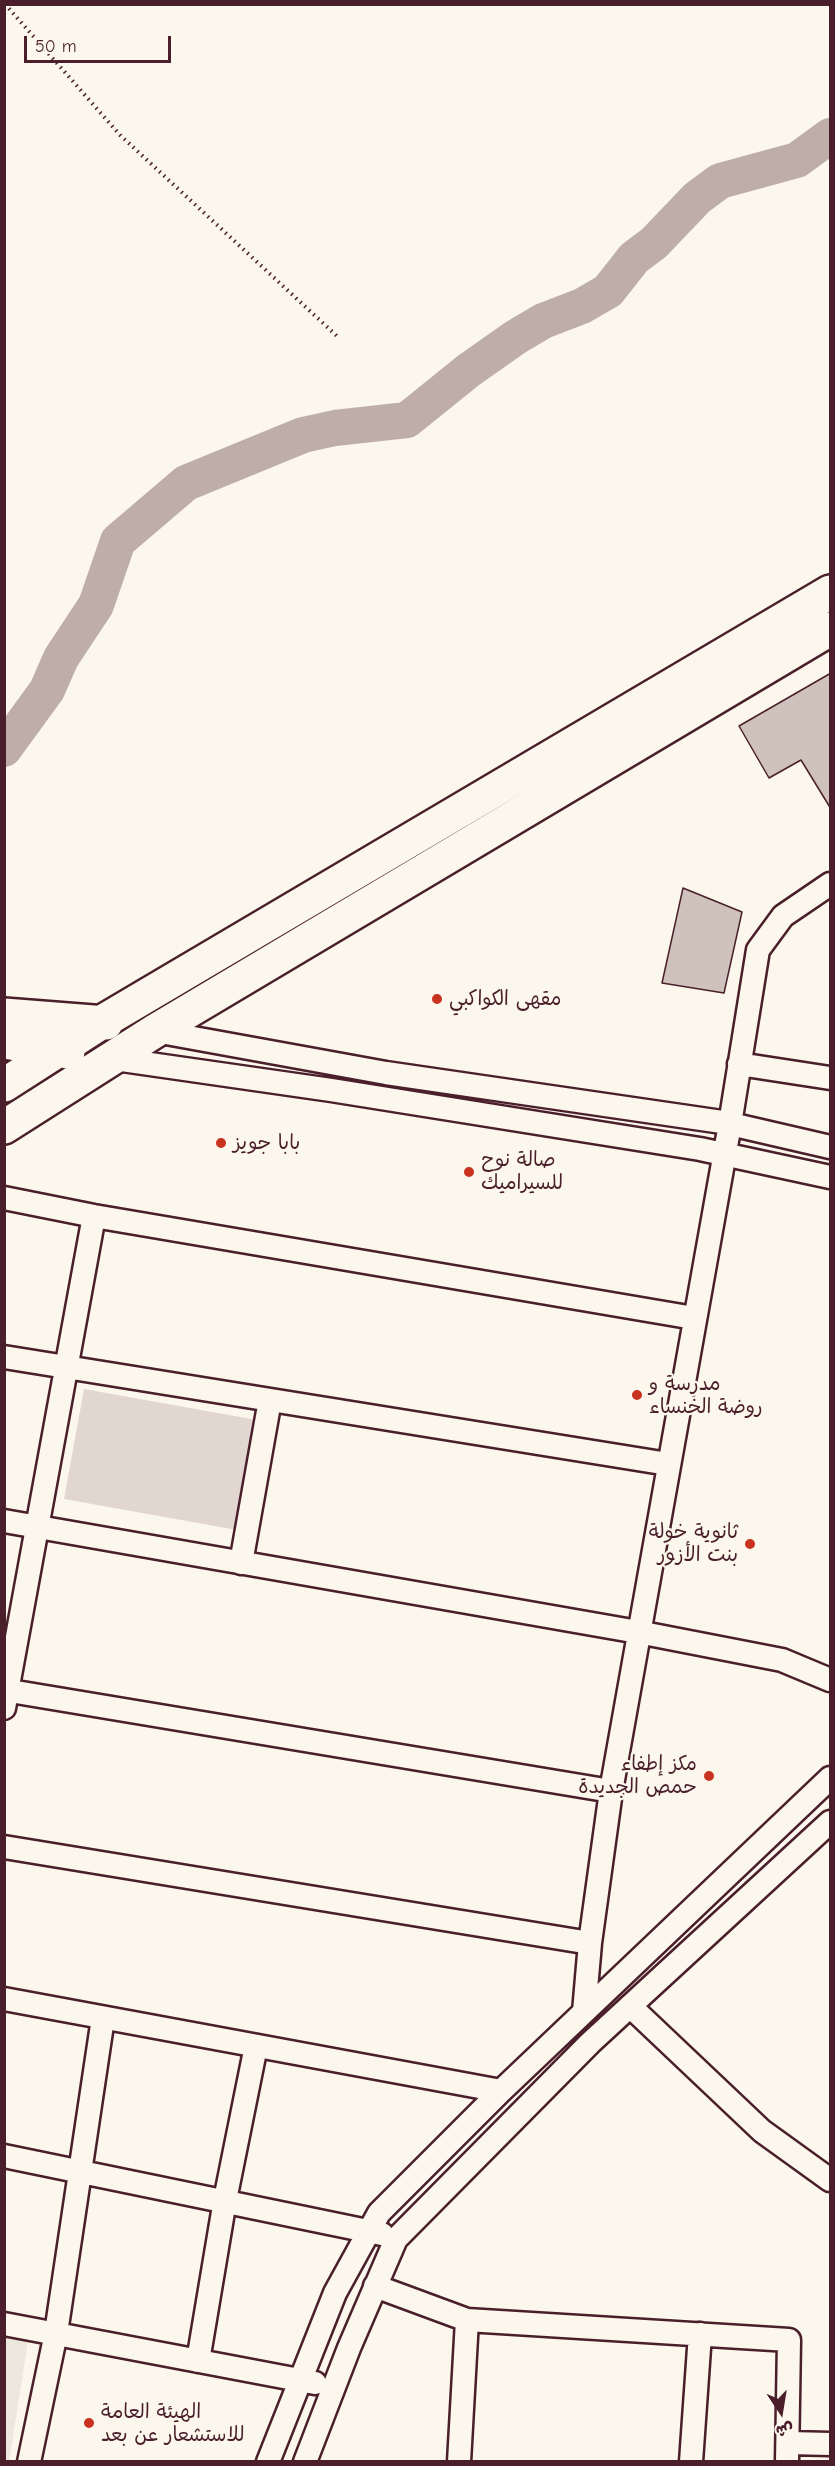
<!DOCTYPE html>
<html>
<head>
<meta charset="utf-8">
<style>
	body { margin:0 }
	#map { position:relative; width:835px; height:2466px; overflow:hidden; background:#fbf7ec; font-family:"Comic Neue","Playpen Sans Arabic",sans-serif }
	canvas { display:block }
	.frame { position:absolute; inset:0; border:6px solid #4a1f2b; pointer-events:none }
	.north { position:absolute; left:751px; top:2382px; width:60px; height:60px; -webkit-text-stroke:4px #fbf7ec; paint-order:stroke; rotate:168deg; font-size:16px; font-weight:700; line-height:24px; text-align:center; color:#4a1f2b }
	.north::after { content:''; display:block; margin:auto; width:21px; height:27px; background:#4a1f2b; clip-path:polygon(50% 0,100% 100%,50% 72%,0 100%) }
	.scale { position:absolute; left:24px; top:36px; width:147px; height:27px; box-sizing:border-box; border:3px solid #4a1f2b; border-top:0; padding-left:8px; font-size:18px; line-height:21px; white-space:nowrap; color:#4a1f2b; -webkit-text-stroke:4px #fbf7ec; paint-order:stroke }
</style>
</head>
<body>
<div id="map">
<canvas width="835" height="2466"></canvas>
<div class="frame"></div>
<div class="north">ش</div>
<div class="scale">50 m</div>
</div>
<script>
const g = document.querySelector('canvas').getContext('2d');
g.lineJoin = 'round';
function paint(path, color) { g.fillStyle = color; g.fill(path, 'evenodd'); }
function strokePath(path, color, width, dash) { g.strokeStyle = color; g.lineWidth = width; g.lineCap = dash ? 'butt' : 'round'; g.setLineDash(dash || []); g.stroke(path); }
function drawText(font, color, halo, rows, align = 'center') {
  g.font = font + ' "Comic Neue","Playpen Sans Arabic",sans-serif'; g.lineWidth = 4.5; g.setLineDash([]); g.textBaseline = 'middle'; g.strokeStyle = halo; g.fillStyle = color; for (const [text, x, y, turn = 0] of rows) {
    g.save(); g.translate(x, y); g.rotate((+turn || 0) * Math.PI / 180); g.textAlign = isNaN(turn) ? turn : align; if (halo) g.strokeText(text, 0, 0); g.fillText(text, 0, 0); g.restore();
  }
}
paint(new Path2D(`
	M4,2338L28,2341L9,2462L4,2461Z`), '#eee7de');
paint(new Path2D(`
	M84,1389L257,1420L237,1530L64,1499Z`), '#e2d7d0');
strokePath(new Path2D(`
	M4,749L47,690L61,658L96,605L118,541L186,483L303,435L335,428L407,420L469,370L516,337L543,321L582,306L608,291L634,258L654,243L697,198L720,181L797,160L830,136`), '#bfadaa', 36);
const building = new Path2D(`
	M831,673V809L801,760L769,778L739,726Z
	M683,888L742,912L724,993L662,983Z`);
paint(building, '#cfc2bc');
strokePath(building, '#4a1f2b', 1.5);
const street = new Path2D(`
	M155,1031L386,1073L722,1122L830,1147
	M115,1059L331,1090L700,1149L830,1177
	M739,1064L830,1078
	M4,1198L94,1216L694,1318
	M4,1357L668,1464
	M4,1521L638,1632L782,1660L830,1680
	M241,1563L270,1400
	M4,1690L611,1791
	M4,1708L94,1216
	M4,1847L590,1943
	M4,1999L501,2091
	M630,2006L762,2131L830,2180
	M584,2012L590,1943L611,1791L730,1124L758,950L783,916L830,884
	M4,2156L382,2234
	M375,2286L467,2320L789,2340L787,2462
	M4,2324L315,2383
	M198,2361L225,2200L256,2046
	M789,2443L830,2444
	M29,2462L56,2333L103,2018
	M268,2462L335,2293L379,2213L501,2091L830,1778
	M305,2462L349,2348L396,2239L591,2042L830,1822
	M459,2462L467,2320
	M691,2462L700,2334`);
const primary = new Path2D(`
	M4,1015L106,1023
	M4,1042L68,1052
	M4,1085L102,1022L830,592
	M4,1127L155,1031L830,629`);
strokePath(street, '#4a1f2b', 27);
strokePath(primary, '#4a1f2b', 38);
strokePath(new Path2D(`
	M5,4L120,135L338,337`), '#4a1f2b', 4, [1.5, 4.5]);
strokePath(street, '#fbf7ec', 22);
strokePath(primary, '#fbf7ec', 33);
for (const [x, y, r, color] of [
	[437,999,6,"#c8321e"],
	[221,1143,6,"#c8321e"],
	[469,1172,6,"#c8321e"],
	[637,1395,6,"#c8321e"],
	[750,1544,6,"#c8321e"],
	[709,1776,6,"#c8321e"],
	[89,2423,6,"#c8321e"]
]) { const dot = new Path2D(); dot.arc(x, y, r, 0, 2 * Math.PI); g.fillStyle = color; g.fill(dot); strokePath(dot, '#fbf7ec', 2); }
drawText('20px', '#4a1f2b', '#fbf7ec', [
	["مقهى الكواكبي",449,999],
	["بابا جويز",233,1143],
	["صالة نوح",481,1160],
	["للسيراميك",481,1183],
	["مدرسة و",649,1384],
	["روضة الخنساء",649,1407],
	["ثانوية خولة",738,1532,"right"],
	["بنت الأزور",738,1555,"right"],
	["مكز إطفاء",697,1764,"right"],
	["حمص الجديدة",697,1787,"right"],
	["الهيئة العامة",101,2412],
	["للاستشعار عن بعد",101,2435]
], 'left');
</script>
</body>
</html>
